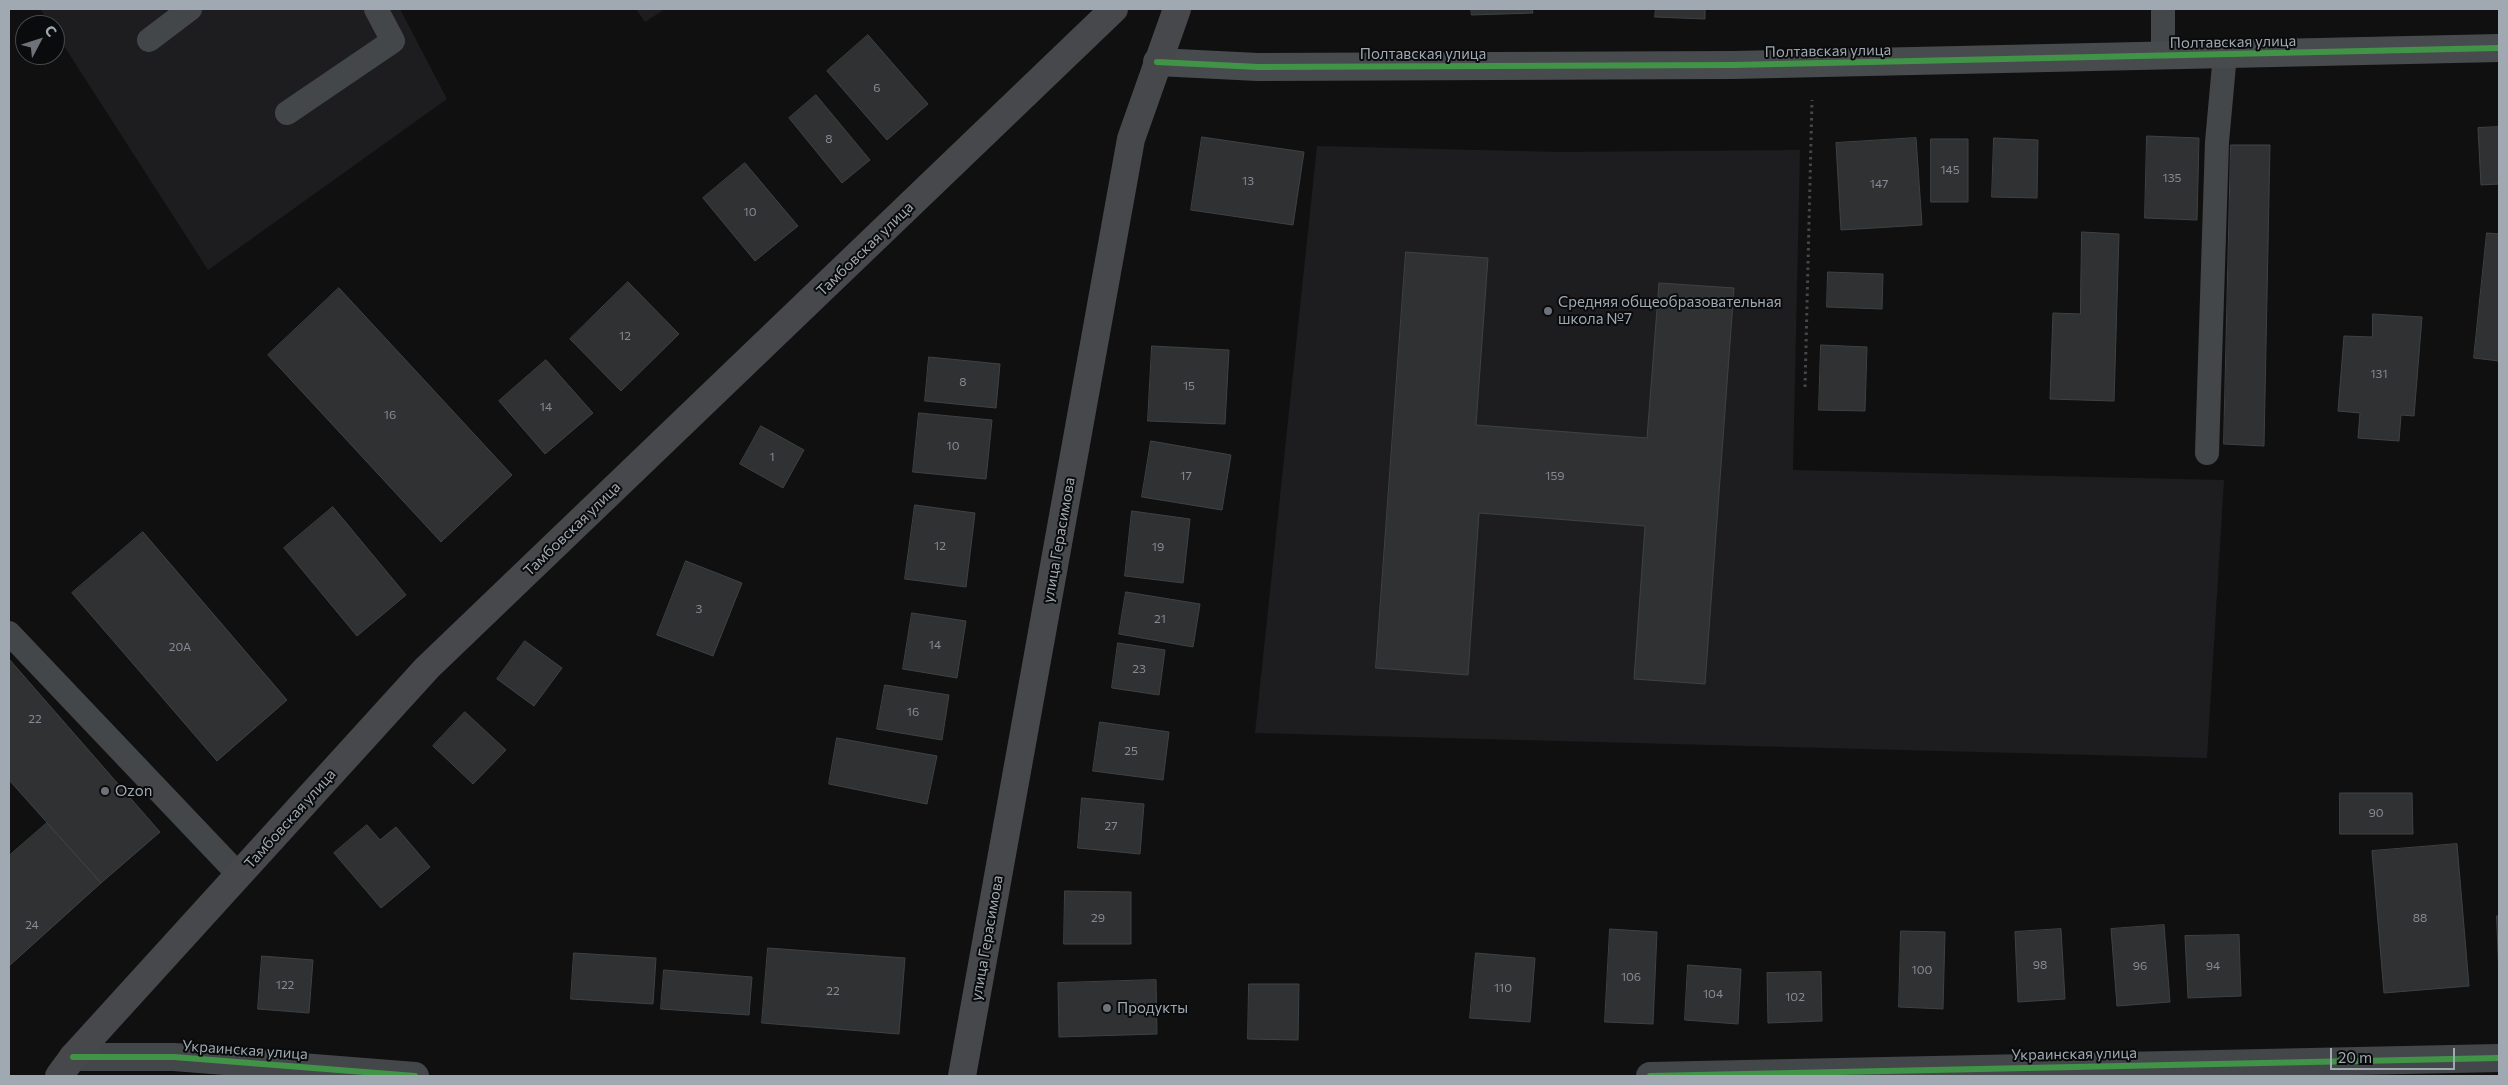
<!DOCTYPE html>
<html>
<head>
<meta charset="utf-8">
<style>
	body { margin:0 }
	#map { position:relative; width:2508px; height:1085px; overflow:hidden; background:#101010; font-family:Commissioner,sans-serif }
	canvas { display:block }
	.frame { position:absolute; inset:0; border:10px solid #a0a9b2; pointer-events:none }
	.north { position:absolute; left:15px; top:15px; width:50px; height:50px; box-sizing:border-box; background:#0a0b0c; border:1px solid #464a4e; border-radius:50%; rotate:50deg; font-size:14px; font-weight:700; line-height:20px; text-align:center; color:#a0a9b2 }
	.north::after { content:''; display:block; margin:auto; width:18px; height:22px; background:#6e7379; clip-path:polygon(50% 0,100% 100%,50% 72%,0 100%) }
	.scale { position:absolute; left:2330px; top:1048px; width:125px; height:22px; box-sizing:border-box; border:2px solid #a0a9b2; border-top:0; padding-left:6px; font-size:15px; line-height:18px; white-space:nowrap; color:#a0a9b2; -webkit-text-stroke:4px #0a0b0c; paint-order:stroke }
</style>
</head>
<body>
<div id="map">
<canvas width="2508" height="1085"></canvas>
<div class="frame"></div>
<div class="north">С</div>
<div class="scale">20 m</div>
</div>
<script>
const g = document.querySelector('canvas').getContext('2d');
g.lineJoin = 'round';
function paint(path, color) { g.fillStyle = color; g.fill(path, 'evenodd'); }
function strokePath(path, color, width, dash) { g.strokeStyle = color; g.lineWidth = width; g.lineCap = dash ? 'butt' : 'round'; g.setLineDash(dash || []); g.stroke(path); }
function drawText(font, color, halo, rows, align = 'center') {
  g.font = font + ' Commissioner,sans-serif'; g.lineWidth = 4; g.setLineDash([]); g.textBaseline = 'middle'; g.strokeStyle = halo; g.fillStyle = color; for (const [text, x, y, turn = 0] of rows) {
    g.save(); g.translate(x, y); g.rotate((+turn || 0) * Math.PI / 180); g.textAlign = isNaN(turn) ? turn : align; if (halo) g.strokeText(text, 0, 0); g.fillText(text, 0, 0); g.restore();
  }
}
paint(new Path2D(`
	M40,9H400L447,99L208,270L55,32V25H51Z
	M636,9H665L645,22Z
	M1317,146L1560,152L1800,150L1793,470L2224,480L2207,758L1255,733Z`), '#1d1d1f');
const building = new Path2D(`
	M1471,9H1532L1533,13L1472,15Z
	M1656,9H1705V19L1655,17Z
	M868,35L928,104L887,140L827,71Z
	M816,95L870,160L842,183L789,118Z
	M2499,127V184L2481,185L2478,128Z
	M2147,136L2199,138L2197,220L2145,218Z
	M1202,137L1304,152L1293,225L1191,210Z
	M1916,138L1922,225L1841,230L1836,143Z
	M1994,138L2038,140L2037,198L1992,197Z
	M1931,139H1968V202H1931Z
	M2231,145H2270L2264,446L2224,444Z
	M745,163L798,226L755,261L703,198Z
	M2082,232L2119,234L2114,401L2050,399L2053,313L2080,314Z
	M2487,233L2499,234V361L2474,358Z
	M1406,252L1488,258L1476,425L1647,438L1659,283L1734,288L1705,684L1634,679L1645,526L1479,513L1468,675L1376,668Z
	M1828,272L1883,274L1882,309L1827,307Z
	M628,282L679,334L621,391L570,339Z
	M339,288L512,475L441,542L268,355Z
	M2373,314L2422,317L2414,416L2401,415L2399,441L2358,438L2360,413L2338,411L2344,336L2372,337Z
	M1821,345L1867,347L1865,411L1819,410Z
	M1152,346L1229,350L1225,424L1148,421Z
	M929,357L1000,364L996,408L925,401Z
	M546,360L593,413L545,454L499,401Z
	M919,413L992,420L986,479L913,472Z
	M761,426L804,450L783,488L740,464Z
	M1151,441L1231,455L1222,510L1142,497Z
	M915,505L975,513L966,587L905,579Z
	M333,507L406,595L357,636L284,548Z
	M1132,511L1190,519L1183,583L1125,576Z
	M143,532L287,700L217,761L72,593Z
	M686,561L742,583L713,656L657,635Z
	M1126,592L1200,604L1193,647L1119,634Z
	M912,613L966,621L957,678L903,669Z
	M525,641L562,668L534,706L497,679Z
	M1118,643L1165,650L1159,695L1112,688Z
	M9,659L160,832L101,883L9,780Z
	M885,685L949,695L942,740L877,729Z
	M465,712L506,750L473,784L433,746Z
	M1100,722L1169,732L1163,780L1093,771Z
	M837,738L937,756L927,804L829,784Z
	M2340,793H2412L2413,834H2340Z
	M1082,798L1144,804L1140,854L1078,848Z
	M47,823L101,883L9,966V856Z
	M367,825L380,840L396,827L430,867L381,908L334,853Z
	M2457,844L2469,986L2384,993L2372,851Z
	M1065,891L1131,892V944H1064Z
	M2497,916H2499V976Z
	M2164,925L2170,1002L2117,1006L2111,929Z
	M1610,929L1657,932L1653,1024L1605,1022Z
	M2061,929L2065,999L2018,1002L2015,932Z
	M1901,931L1945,932L1943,1009L1899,1007Z
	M2239,935L2241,996L2188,998L2185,936Z
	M768,948L905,958L899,1034L762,1023Z
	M574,953L656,958L653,1004L571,999Z
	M1476,953L1535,958L1530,1022L1470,1018Z
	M262,956L313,960L309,1013L258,1009Z
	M1688,965L1741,969L1738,1024L1685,1020Z
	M664,970L752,977L749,1015L661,1009Z
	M1821,972L1822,1021L1768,1023L1767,973Z
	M1156,980L1157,1034L1059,1037L1058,983Z
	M1249,984H1299L1298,1040L1248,1039Z`);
paint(building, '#303133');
strokePath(building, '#3e4244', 1);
strokePath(new Path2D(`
	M1805,387L1812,100`), '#46474b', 3, [2.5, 4]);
strokePath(new Path2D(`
	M2163,9V56
	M149,40L190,9
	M287,113L393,41L376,9
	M2207,453L2217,142L2225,54
	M9,633L239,875`), '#444749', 24);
strokePath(new Path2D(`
	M73,1057H174L415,1076
	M1650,1076L2499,1058`), '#444749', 28);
strokePath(new Path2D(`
	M1157,62L1258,67L1733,65L2499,48`), '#484b4d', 28);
strokePath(new Path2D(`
	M59,1076L73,1057L427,668L1114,9
	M962,1076L1131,139L1177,9`), '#46484b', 28);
strokePath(new Path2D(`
	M1157,62L1258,67L1733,65L2499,48
	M73,1057H174L415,1076
	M1650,1076L2499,1058`), '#419447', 6);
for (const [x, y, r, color] of [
	[1548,311,5,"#6e7379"],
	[105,791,5,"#6e7379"],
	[1107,1008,5,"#6e7379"]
]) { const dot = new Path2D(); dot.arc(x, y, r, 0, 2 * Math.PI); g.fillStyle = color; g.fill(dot); strokePath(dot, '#0a0b0c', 2); }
drawText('12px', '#848b92', null, [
	["6",877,88],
	["8",829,139],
	["145",1950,170],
	["135",2172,178],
	["13",1248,181],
	["147",1879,184],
	["10",750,212],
	["12",625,336],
	["131",2379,374],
	["8",963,382],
	["15",1189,386],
	["14",546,407],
	["16",390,415],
	["10",953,446],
	["1",772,457],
	["17",1186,476],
	["159",1555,476],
	["12",940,546],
	["19",1158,547],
	["3",699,609],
	["21",1160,619],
	["14",935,645],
	["20А",180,647],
	["23",1139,669],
	["16",913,712],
	["22",35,719],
	["25",1131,751],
	["90",2376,813],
	["27",1111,826],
	["29",1098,918],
	["88",2420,918],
	["24",32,925],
	["98",2040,965],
	["96",2140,966],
	["94",2213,966],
	["100",1922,970],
	["106",1631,977],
	["122",285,985],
	["110",1503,988],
	["22",833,991],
	["104",1713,994],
	["102",1795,997]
]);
drawText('15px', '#a0a9b2', '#0a0b0c', [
	["Полтавская улица",2233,42,-1],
	["Полтавская улица",1828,51,-1],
	["Полтавская улица",1423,54],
	["Тамбовская улица",865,249,-44],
	["Тамбовская улица",572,529,-44],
	["улица Герасимова",1059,540,-80],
	["Тамбовская улица",290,819,-48],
	["улица Герасимова",987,938,-80],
	["Украинская улица",245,1050,4],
	["Украинская улица",2074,1054,-1]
]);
drawText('15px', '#a0a9b2', '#0a0b0c', [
	["Средняя общеобразовательная",1558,302],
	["школа №7",1558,319],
	["Ozon",115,791],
	["Продукты",1117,1008]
], 'left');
</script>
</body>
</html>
